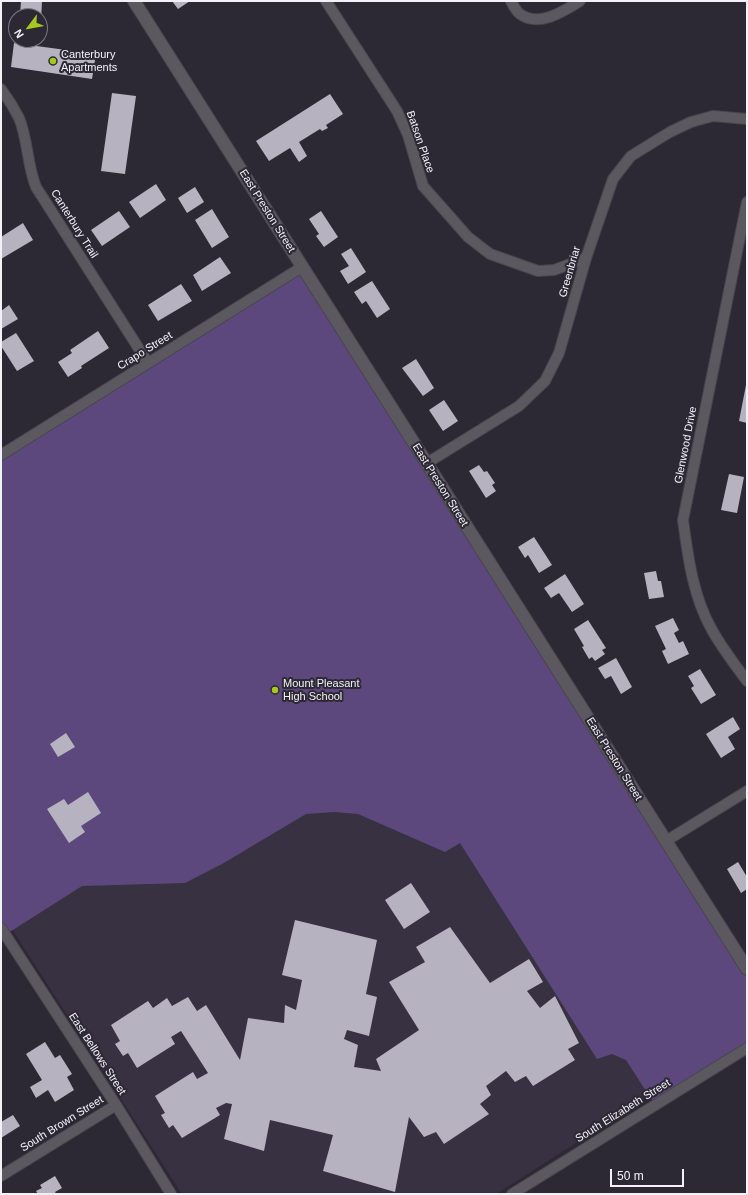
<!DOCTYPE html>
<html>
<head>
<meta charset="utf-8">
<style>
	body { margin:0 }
	#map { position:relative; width:748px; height:1195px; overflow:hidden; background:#2c2934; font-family:Arial,sans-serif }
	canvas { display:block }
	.frame { position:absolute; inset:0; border:2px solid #f3f1f8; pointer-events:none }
	.north { position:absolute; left:8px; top:8px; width:40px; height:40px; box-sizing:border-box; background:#2c2934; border:1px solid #7c7982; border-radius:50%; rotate:238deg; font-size:11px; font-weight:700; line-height:16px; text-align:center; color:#f3f1f8 }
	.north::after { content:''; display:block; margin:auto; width:14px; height:18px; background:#a6c820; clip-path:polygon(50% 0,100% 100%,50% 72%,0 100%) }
	.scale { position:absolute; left:610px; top:1169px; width:74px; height:18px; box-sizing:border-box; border:2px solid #f3f1f8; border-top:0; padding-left:5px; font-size:12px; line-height:14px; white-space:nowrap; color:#f3f1f8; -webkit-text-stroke:3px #2c2934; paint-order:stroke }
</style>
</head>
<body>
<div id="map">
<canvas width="748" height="1195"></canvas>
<div class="frame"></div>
<div class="north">N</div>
<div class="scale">50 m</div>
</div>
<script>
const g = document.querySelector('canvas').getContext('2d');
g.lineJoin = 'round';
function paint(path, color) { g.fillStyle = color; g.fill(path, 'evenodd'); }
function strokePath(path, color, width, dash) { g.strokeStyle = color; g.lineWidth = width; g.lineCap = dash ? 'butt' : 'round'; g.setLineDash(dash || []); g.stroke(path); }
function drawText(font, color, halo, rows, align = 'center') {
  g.font = font + ' Arial,sans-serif'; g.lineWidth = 4; g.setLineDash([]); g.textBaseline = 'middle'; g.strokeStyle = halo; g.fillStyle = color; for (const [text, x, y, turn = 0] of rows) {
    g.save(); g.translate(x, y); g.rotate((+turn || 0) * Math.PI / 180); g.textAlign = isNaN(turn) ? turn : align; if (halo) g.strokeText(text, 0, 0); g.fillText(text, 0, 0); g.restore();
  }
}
paint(new Path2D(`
	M1,467L747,1034L496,1194H182L1,912Z`), '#373142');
paint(new Path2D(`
	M302,267L747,969V1048L655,1105L626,1060L612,1054L597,1059L460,843L445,852L358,814L334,812L306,814L222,864L185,883L82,886L5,935L1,929V455Z`), '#5d487d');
paint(new Path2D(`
	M21,1H42L41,22L40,16H20Z
	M172,1H190L178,9Z
	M14,43L96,54L92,79L11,67Z
	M112,93L136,96L125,174L101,171Z
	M330,94L343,114L326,125L328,128L322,131L320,129L299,142L307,156L299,162L290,148L269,161L256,141Z
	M156,184L166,200L140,218L129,202Z
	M195,187L204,202L187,213L178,198Z
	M212,209L229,237L212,248L195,220Z
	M119,211L130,227L102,246L91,230Z
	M321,211L338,237L324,247L316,236L319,234L309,219Z
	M23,223L33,240L1,259V237Z
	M351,248L366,272L348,284L340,271L349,266L341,254Z
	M220,257L231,273L202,291L193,275Z
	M372,281L390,309L377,318L366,301L362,304L354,292Z
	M181,284L192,301L158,321L148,305Z
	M9,305L18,319L1,329V311Z
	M98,331L109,348L81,366L82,368L68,377L58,362L72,353L70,350Z
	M16,333L34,361L17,371L1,346V342Z
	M416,359L434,388L423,396L402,368Z
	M746,385H747V423L739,421Z
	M444,400L458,421L443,431L429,410Z
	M479,465L484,472L487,471L495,483L492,485L496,491L486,498L469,471Z
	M729,474L744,477L737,513L721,510Z
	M534,537L552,565L539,573L528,555L525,558L518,547Z
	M656,571L658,581H661L664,597L649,599L644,573Z
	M565,574L584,604L572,612L559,593L551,598L544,588Z
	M673,618L679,630L674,633L679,643L683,641L689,654L668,664L662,651L666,649L655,626Z
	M588,620L606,648L602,650L605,654L595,661L592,657L589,659L582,647L584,646L574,629Z
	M616,658L632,687L621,694L611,676L605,679L598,668Z
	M700,669L716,695L701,704L691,688L694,686L688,676Z
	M733,717L740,729L728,737L735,749L721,758L706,734Z
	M66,733L75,747L58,757L50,744Z
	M88,792L101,813L81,826L85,832L69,843L47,809L64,799L68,805Z
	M738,862L747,877V889L741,893L727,869Z
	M411,883L430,912L404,929L385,900Z
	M295,920L377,940L366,994L377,997L369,1036L347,1030L344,1039L358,1045L354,1067L381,1071L376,1059L419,1030L389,982L425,962L416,947L450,927L490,983L529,959L543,982L527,991L540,1008L555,996L579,1043L568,1049L575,1060L533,1086L526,1076L515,1082L506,1071L486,1086L491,1095L480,1104L489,1114L444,1144L436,1132L424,1137L409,1117L395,1192L323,1171L333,1135L270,1120L264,1151L224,1139L232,1104L226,1103L216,1108L220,1115L182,1138L173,1125L169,1128L161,1115L165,1113L155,1096L193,1072L197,1079L208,1073L181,1031L171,1037L175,1044L137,1068L128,1053L123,1056L115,1044L120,1041L111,1025L148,1001L153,1008L167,998L172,1006L188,997L197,1011L206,1005L240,1060L248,1018L284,1023L285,1005L296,1010L302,980L282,975Z
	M45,1042L55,1058L60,1055L72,1074L67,1077L74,1090L55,1102L48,1090L36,1098L30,1087L42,1080L26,1054Z
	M13,1115L20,1126L1,1138V1122Z
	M55,1176L62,1188L55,1192L56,1194H38L36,1191L42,1188L40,1185Z`), '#b7b2c0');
const minor = new Path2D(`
	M326,1L397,111L408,135L423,186L468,237L490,254L538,271L554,270L586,258
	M511,1C513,5 516,11 520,14C539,28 564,11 580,1
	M1,89C7,97 14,108 19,118C28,139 27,165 36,187L148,363
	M747,202L683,520C688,557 693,597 712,630C722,648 735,665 747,681
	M1,455L302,267
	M427,463L519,406L545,381L559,353L586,258L613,179L631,156L670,132L691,122L713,116L747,119
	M666,841L747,791
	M1,928L116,1105L171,1194
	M1,1176L116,1105
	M512,1194L747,1048`);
const tertiary = new Path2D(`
	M134,1L747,969`);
strokePath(minor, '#48454f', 12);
strokePath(tertiary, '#48454f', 14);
strokePath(minor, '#5b595f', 10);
strokePath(tertiary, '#5b595f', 12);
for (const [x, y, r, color] of [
	[53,61,4,"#a6c820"],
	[275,690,4,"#a6c820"]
]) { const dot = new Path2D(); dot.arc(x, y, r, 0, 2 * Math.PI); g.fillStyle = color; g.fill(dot); strokePath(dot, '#2c2934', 1.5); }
drawText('11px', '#f3f1f8', '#2c2934', [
	["Canterbury",61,55],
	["Apartments",61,68],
	["Mount Pleasant",283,684],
	["High School",283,697]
], 'left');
drawText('11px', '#f3f1f8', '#2c2934', [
	["Batson Place",420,142,71],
	["East Preston Street",267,211,58],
	["Canterbury Trail",74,224,58],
	["Greenbriar",570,272,-74],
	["Crapo Street",145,351,-32],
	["Glenwood Drive",686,445,-79],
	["East Preston Street",440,485,58],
	["East Preston Street",614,759,58],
	["East Bellows Street",97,1054,57],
	["South Elizabeth Street",623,1111,-32],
	["South Brown Street",62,1124,-32]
]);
</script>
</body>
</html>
